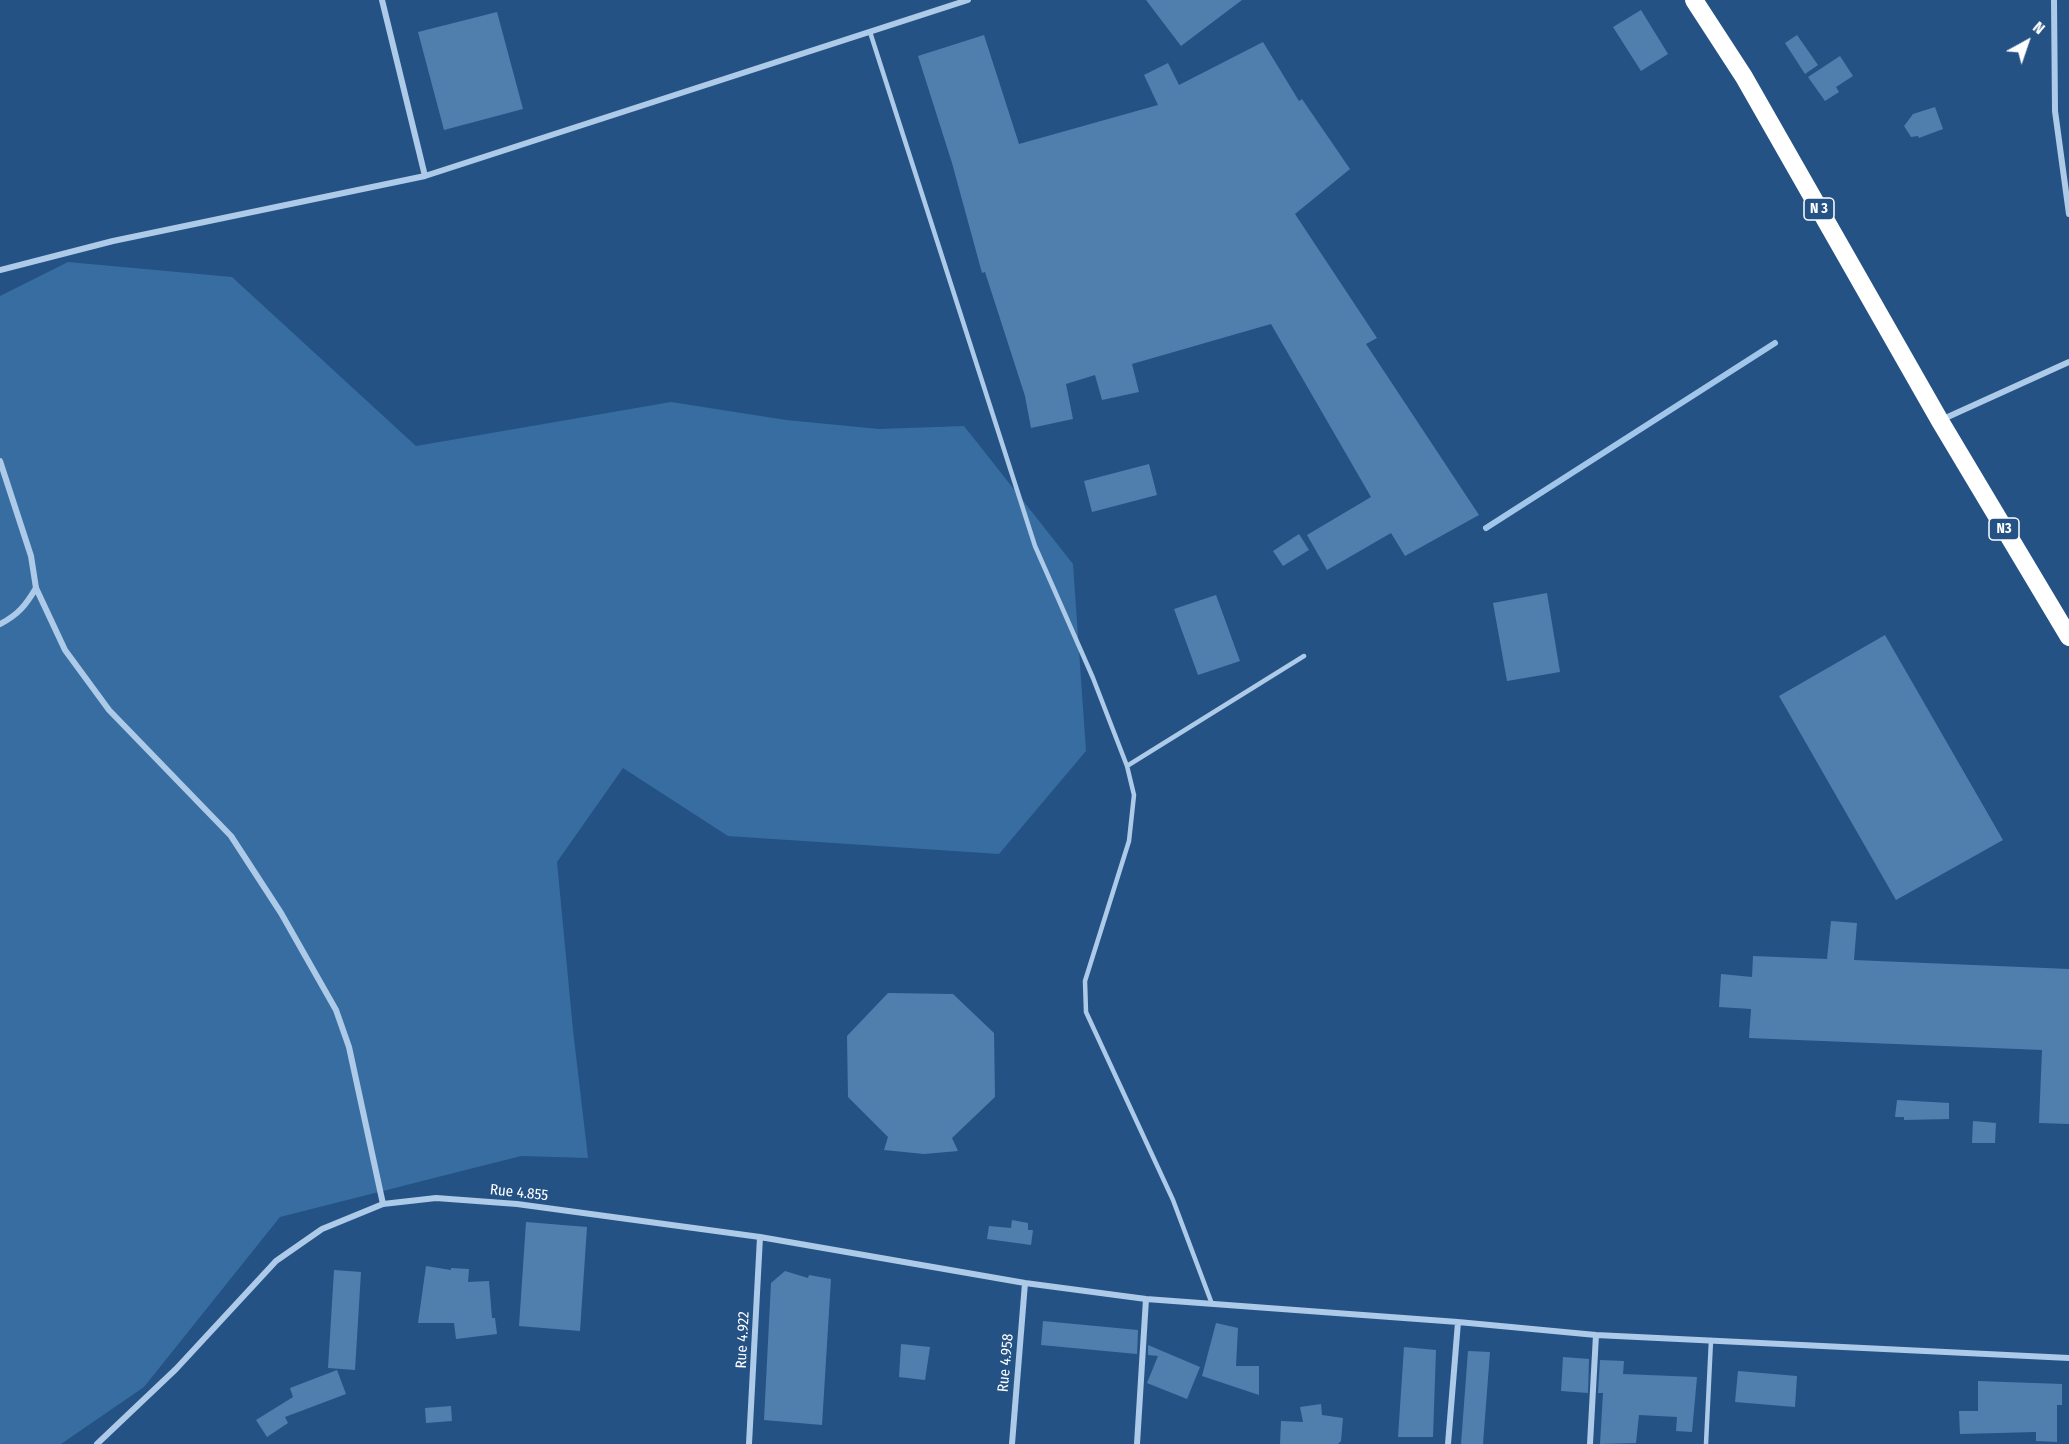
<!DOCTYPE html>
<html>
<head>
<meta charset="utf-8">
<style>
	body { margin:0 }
	#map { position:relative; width:2069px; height:1444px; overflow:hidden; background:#245285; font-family:"Fira Sans Condensed",sans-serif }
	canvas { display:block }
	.north { position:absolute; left:1997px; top:12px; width:60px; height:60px; -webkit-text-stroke:4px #245285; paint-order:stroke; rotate:40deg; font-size:16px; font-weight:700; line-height:24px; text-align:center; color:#fff }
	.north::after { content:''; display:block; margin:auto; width:21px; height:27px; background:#fff; clip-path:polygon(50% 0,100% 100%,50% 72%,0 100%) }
</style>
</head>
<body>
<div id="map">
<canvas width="2069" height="1444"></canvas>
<div class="north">N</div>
</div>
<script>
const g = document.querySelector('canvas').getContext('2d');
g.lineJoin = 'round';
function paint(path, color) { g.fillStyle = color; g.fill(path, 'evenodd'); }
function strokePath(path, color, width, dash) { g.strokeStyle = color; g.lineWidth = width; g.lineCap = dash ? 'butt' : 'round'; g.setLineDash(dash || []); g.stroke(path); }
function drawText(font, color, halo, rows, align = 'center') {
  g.font = font + ' "Fira Sans Condensed",sans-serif'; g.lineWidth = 6; g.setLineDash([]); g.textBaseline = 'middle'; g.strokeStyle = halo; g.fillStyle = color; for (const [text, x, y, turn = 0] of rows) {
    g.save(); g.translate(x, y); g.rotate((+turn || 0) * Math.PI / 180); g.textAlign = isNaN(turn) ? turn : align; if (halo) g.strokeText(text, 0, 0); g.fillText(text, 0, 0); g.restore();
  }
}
paint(new Path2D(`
	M68,262L232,277L416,446L671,402L786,420L879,429L964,426L1073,564L1086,751L999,854L728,836L623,768L557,862L573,1030L588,1158L521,1156L280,1217L144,1387L61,1444H0V296Z`), '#386da1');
strokePath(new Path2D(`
	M1486,528L1775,343`), '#a1c6e9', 6);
paint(new Path2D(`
	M1146,0H1242L1181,46Z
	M1641,10L1668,54L1641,71L1613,27Z
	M497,12L523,109L444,130L418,32Z
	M984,35L1019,144L1158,105L1144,75L1168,63L1179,85L1263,42L1299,101L1302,99L1350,169L1295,214L1377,338L1366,344L1479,515L1405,556L1391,533L1327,570L1307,535L1371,497L1271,324L1132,364L1139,392L1102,400L1095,375L1066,384L1073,419L1031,428L1025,396L985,272L982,273L952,163L918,56Z
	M1797,35L1818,65L1805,74L1785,43Z
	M1840,56L1853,76L1836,87L1839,92L1825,101L1808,77Z
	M1935,107L1943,129L1919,138L1918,136L1911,137L1904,126L1913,114Z
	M1149,464L1157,495L1092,512L1084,481Z
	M1299,534L1309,550L1283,566L1273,551Z
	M1547,593L1560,672L1507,681L1493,603Z
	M1216,595L1240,661L1198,675L1174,609Z
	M1885,635L2003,840L1896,900L1779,696Z
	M1831,921L1857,923L1854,960L2069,969V1124L2039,1123L2042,1050L1749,1038L1751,1009L1719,1007L1721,974L1752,977L1753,956L1827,959Z
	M888,993L953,994L994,1033L995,1097L952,1138L958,1151L924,1154L884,1150L888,1137L848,1097L847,1036Z
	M1897,1100L1949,1103V1119L1904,1120V1117H1895Z
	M1973,1121L1996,1123L1995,1143H1972Z
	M1012,1220L1028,1223V1230H1033L1031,1245L987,1239L989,1226L1011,1228Z
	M526,1222L587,1227L580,1331L519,1326Z
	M426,1266L451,1270V1268L469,1269L468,1282L489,1281L492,1318H495L497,1334L456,1339L454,1323H418Z
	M334,1270L361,1272L355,1370L328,1368Z
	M785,1271L808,1278L809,1275L831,1279L822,1425L764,1420L771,1283Z
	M1043,1321L1138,1330L1137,1354L1041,1345Z
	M1216,1323L1238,1328L1236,1366H1259V1395L1202,1376Z
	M901,1344L930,1347L925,1380L899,1377Z
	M1148,1345L1200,1367L1187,1399L1147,1383L1158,1356L1148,1355Z
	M1404,1347L1436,1350L1433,1437H1398Z
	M1468,1351L1490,1352L1483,1444H1461Z
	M1563,1357L1589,1359L1588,1393L1561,1391Z
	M1600,1360L1624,1361L1623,1374L1697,1377L1692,1432L1676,1431L1677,1417L1639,1415L1636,1443L1600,1444L1603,1393H1598Z
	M337,1370L346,1394L285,1417L288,1423L267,1437L256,1420L293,1397L290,1388Z
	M1738,1371L1797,1376L1795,1407L1735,1402Z
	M1978,1381L2062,1384V1405H2057V1442L2036,1441V1432L1960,1434L1959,1411H1978Z
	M1321,1404L1322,1415L1343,1418L1341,1441L1338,1444H1280L1281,1421L1303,1422L1300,1407Z
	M451,1406L452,1421L426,1423L425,1408Z`), '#507fae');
strokePath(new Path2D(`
	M870,32L1035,546L1093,678L1127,766L1134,795L1129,841L1085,981L1086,1012L1173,1200L1212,1304
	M1127,766L1304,656
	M1706,1444L1711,1340`), '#adcae8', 4.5);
strokePath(new Path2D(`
	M382,0L425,176
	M2054,0L2055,111L2069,214
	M0,270L113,241L425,176L968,0
	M1941,420L2069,362
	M0,461L31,556L36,588L65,650L109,710L231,836L281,913L336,1010L349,1047L383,1204
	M0,624C18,615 26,605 36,588
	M97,1444L176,1369L276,1261L322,1229L383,1204L436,1198L517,1204L760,1237L1025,1283L1146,1299L1458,1322L1596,1335L2069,1358
	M749,1444L760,1237
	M1012,1444L1025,1283
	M1137,1444L1146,1299
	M1448,1444L1458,1322
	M1590,1444L1596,1335`), '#adcae8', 6);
strokePath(new Path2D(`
	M1694,0L1744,77L1940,421L2069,637`), '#fff', 18);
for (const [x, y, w] of [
	[1819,209,30],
	[2004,529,30]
]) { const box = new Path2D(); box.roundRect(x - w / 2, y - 11, w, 22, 4.5); g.fillStyle = '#245285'; g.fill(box); strokePath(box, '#fff', 1.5); }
drawText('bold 14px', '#fff', null, [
	["N 3",1819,209],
	["N3",2004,529]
]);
drawText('15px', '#fff', '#245285', [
	["Rue 4.855",519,1193,6],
	["Rue 4.922",743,1340,-87],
	["Rue 4.958",1006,1363,-85]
]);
</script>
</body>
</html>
